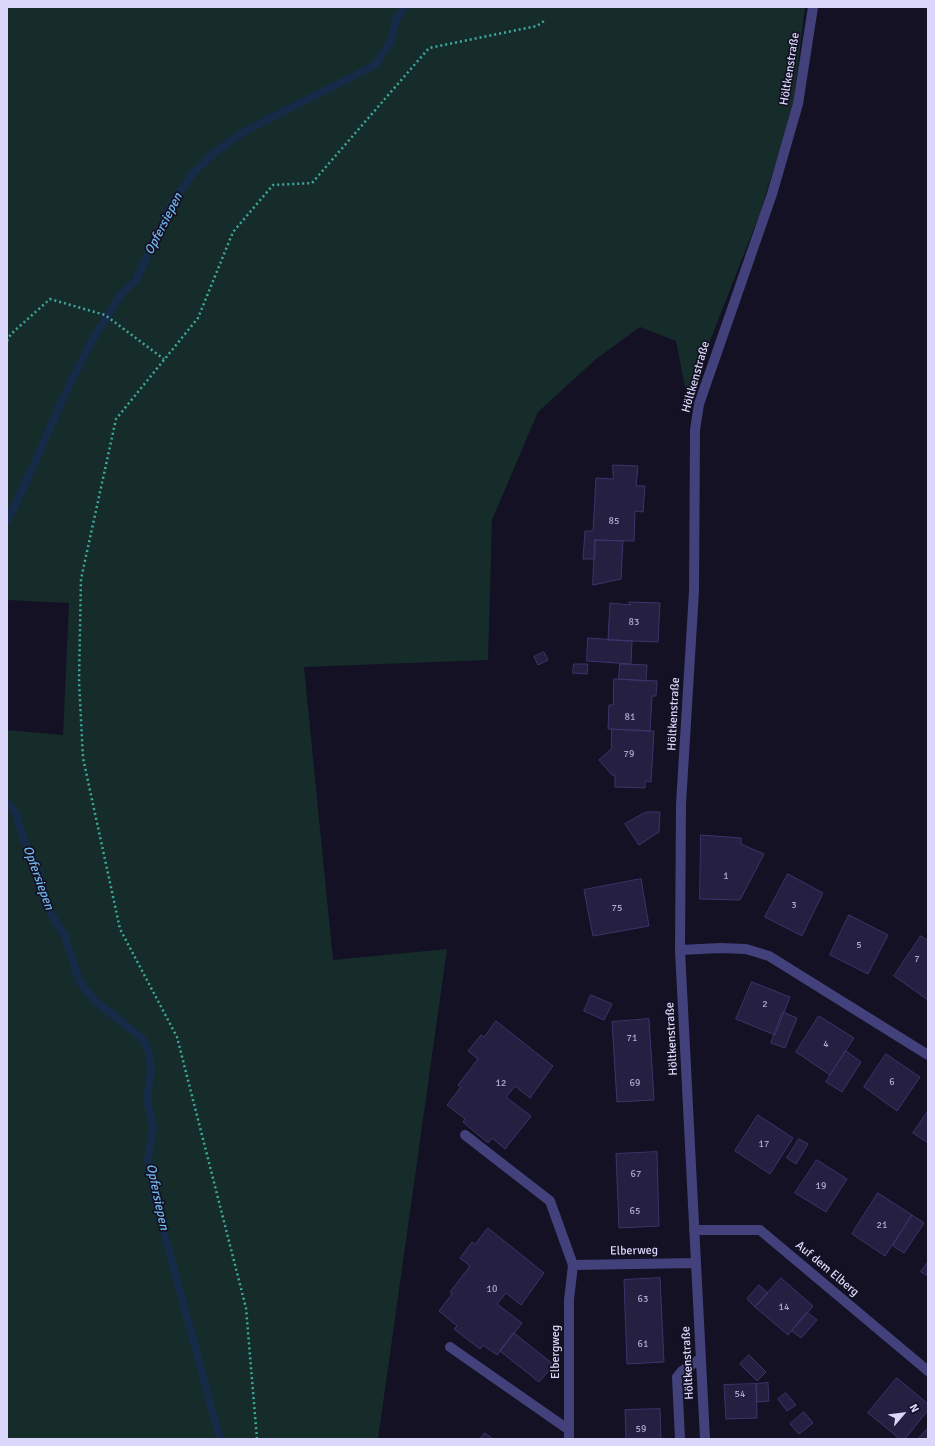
<!DOCTYPE html>
<html>
<head>
<meta charset="utf-8">
<style>
	body { margin:0 }
	#map { position:relative; width:935px; height:1446px; overflow:hidden; background:#131123; font-family:Signika,sans-serif }
	canvas { display:block }
	.frame { position:absolute; inset:0; border:8px solid #dad7fa; pointer-events:none }
	.north { position:absolute; left:883px; top:1394px; width:40px; height:40px; -webkit-text-stroke:3px #131123; paint-order:stroke; rotate:62deg; font-size:11px; font-weight:700; line-height:16px; text-align:center; color:#dad7fa }
	.north::after { content:''; display:block; margin:auto; width:14px; height:18px; background:#dad7fa; clip-path:polygon(50% 0,100% 100%,50% 72%,0 100%) }
</style>
</head>
<body>
<div id="map">
<canvas width="935" height="1446"></canvas>
<div class="frame"></div>
<div class="north">N</div>
</div>
<script>
const g = document.querySelector('canvas').getContext('2d');
g.lineJoin = 'round';
function paint(path, color) { g.fillStyle = color; g.fill(path, 'evenodd'); }
function strokePath(path, color, width, dash) { g.strokeStyle = color; g.lineWidth = width; g.lineCap = dash ? 'butt' : 'round'; g.setLineDash(dash || []); g.stroke(path); }
function drawText(font, color, halo, rows, align = 'center') {
  g.font = font + ' Signika,sans-serif'; g.lineWidth = 3.5; g.setLineDash([]); g.textBaseline = 'middle'; g.strokeStyle = halo; g.fillStyle = color; for (const [text, x, y, turn = 0] of rows) {
    g.save(); g.translate(x, y); g.rotate((+turn || 0) * Math.PI / 180); g.textAlign = isNaN(turn) ? turn : align; if (halo) g.strokeText(text, 0, 0); g.fillText(text, 0, 0); g.restore();
  }
}
paint(new Path2D(`
	M7,7H805L793,106L760,213L708,346L689,408L676,341L640,327L596,359L538,412L492,520L488,660L304,667L333,960L447,949L378,1439H7V730L63,735L69,603L7,600Z`), '#152c2a');
strokePath(new Path2D(`
	M7,521C43,452 67,376 110,312C117,300 123,289 135,282L171,205L193,173L215,152L245,131L375,65L391,41L396,20L404,7
	M7,804L12,807L17,816L23,838L40,875L41,891L47,907L65,936L79,981L95,1001L142,1038L149,1052L151,1071L147,1100L153,1127L148,1159L153,1192L220,1439`), '#162b48', 8);
const building = new Path2D(`
	M613,465L638,466L636,486H645L643,512L635,511L634,541L595,540V559H583L585,531H593L596,478L613,479Z
	M595,540L623,541L621,579L593,585Z
	M629,602L660,603L658,642L608,640L610,603L630,605Z
	M588,638L632,641L631,664L587,661Z
	M544,652L548,660L538,665L534,657Z
	M574,664H588L587,674L573,673Z
	M620,664L647,665L646,681L619,679Z
	M614,679L657,681L656,696H652L650,731L608,729L609,705H613Z
	M612,729L654,731L651,782L645,781V788L615,787V775H612L599,760L611,749Z
	M646,812H660L659,832L639,845L625,824Z
	M701,835L741,838V844L764,854L740,900L700,899Z
	M788,874L823,893L802,936L765,917Z
	M641,879L649,926L593,936L584,890Z
	M849,915L888,935L868,974L830,955Z
	M921,936L928,941V1000L894,976Z
	M752,982L790,997L775,1035L736,1019Z
	M591,995L612,1004L604,1020L584,1011Z
	M783,1012L797,1018L785,1048L771,1043Z
	M819,1016L854,1038L830,1075L796,1052Z
	M649,1019L654,1100L617,1102L612,1022Z
	M496,1021L553,1066L530,1098L515,1086L506,1097L531,1116L505,1149L492,1138L488,1143L463,1122L465,1119L447,1105L461,1087L458,1085L478,1059L468,1051L481,1035L484,1037Z
	M846,1051L861,1062L842,1092L826,1082Z
	M886,1054L920,1077L897,1111L864,1087Z
	M928,1111V1143L913,1133Z
	M758,1115L793,1138L770,1174L735,1151Z
	M799,1139L808,1144L796,1164L787,1158Z
	M657,1152L659,1226L619,1228L616,1154Z
	M817,1160L847,1179L826,1212L795,1193Z
	M878,1193L912,1215L885,1256L852,1234Z
	M912,1215L924,1223L904,1253L893,1246Z
	M488,1228L544,1273L521,1305L506,1293L497,1304L522,1323L497,1355L483,1345L480,1349L454,1329L457,1326L439,1311L452,1294L450,1292L470,1266L460,1258L472,1242L475,1244Z
	M928,1262V1276L921,1272Z
	M660,1278L664,1362L627,1364L624,1280Z
	M781,1278L813,1306L788,1335L755,1307Z
	M759,1285L768,1293L755,1307L747,1299Z
	M807,1312L817,1320L801,1338L792,1331Z
	M514,1333L554,1365L539,1382L500,1351Z
	M749,1355L766,1372L757,1381L740,1364Z
	M897,1378L928,1404V1410L905,1439H900L868,1413Z
	M768,1383L769,1401L757,1402L756,1384Z
	M756,1384L757,1418L726,1419L724,1385Z
	M786,1393L796,1405L787,1411L778,1399Z
	M660,1409L661,1439H626L625,1410Z
	M804,1412L813,1423L799,1434L790,1424Z
	M928,1428V1439H918Z
	M485,1433L493,1439H480Z`);
paint(building, '#251f42');
strokePath(building, '#3d346b', 1);
strokePath(new Path2D(`
	M7,341L11,334L50,299L105,315L164,359
	M257,1439L246,1308L177,1037L120,929L83,758L79,681L81,579L116,419L198,318L233,232L273,185L312,183L429,48L537,26L544,21`), '#3da99f', 2.5, [2, 3]);
strokePath(new Path2D(`
	M465,1135L550,1201L573,1265
	M450,1347L569,1430
	M680,1439L677,1377L682,1371L700,1359`), '#42417c', 10);
strokePath(new Path2D(`
	M680,950L720,948L746,949L769,956L928,1055
	M694,1230H760L928,1371
	M569,1439V1300L573,1265L695,1263
	M705,1439L680,950L681,804L694,591L695,430L699,404L772,194L798,104L813,7`), '#42417c', 10);
drawText('10px', '#ada9cc', null, [
	["85",614,521],
	["83",634,622],
	["81",630,717],
	["79",629,754],
	["1",726,876],
	["3",794,905],
	["75",617,908],
	["5",859,945],
	["7",917,959],
	["2",765,1004],
	["71",632,1038],
	["4",826,1044],
	["6",892,1082],
	["12",501,1083],
	["69",635,1083],
	["17",764,1144],
	["67",636,1174],
	["19",821,1186],
	["65",635,1211],
	["21",882,1225],
	["10",492,1289],
	["63",643,1299],
	["14",784,1307],
	["61",643,1344],
	["54",740,1394],
	["59",641,1429]
]);
drawText('12px', '#dad7fa', '#131123', [
	["Höltkenstraße",790,69,-81],
	["Höltkenstraße",696,377,-74],
	["Höltkenstraße",674,714,-87],
	["Höltkenstraße",672,1039,-93],
	["Elberweg",634,1251,-1],
	["Auf dem Elberg",827,1269,40],
	["Elbergweg",556,1352,-90],
	["Höltkenstraße",688,1363,-93]
]);
drawText('italic 13px', '#71b9ee', '#131123', [
	["Opfersiepen",164,224,-63],
	["Opfersiepen",38,878,70],
	["Opfersiepen",157,1197,78]
]);
</script>
</body>
</html>
